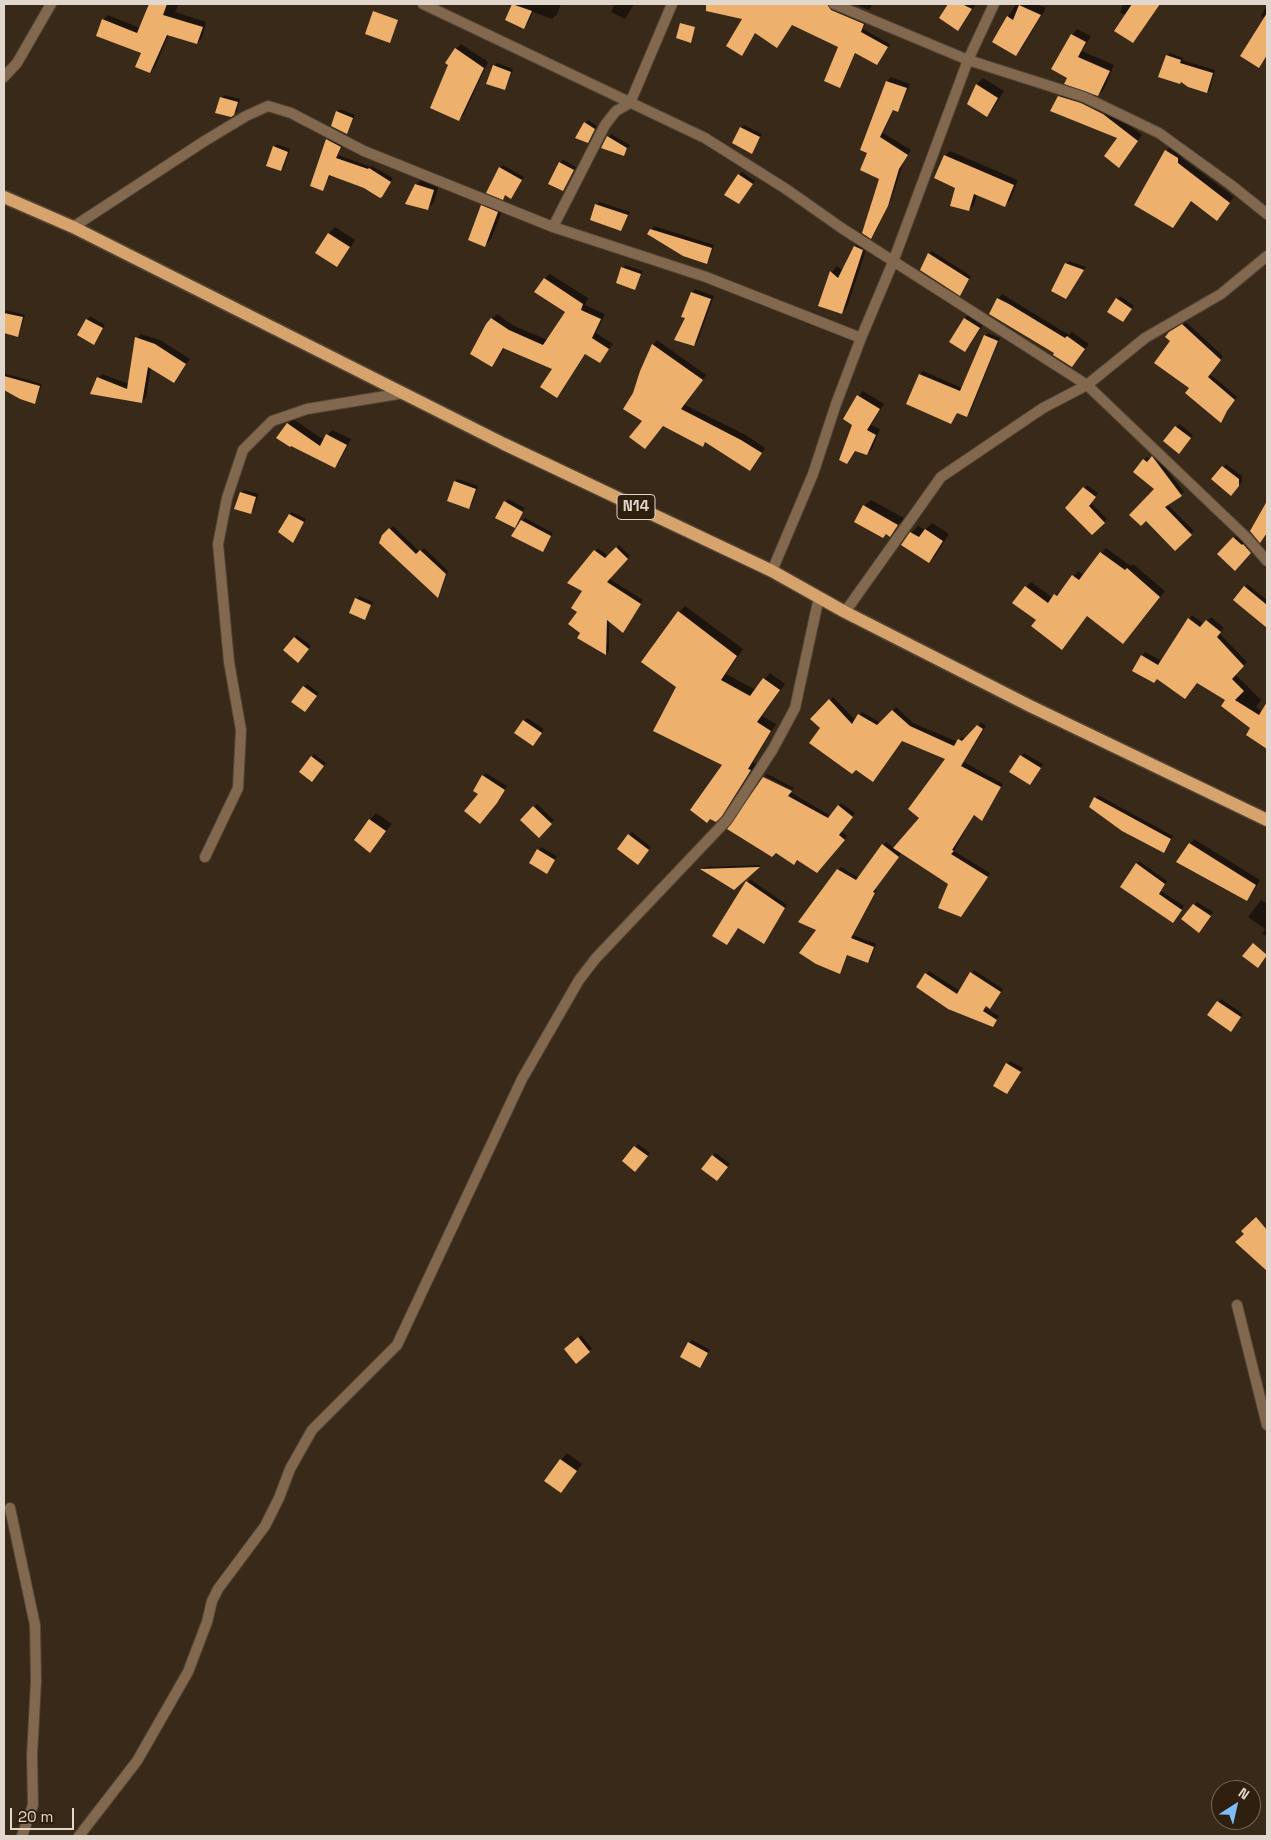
<!DOCTYPE html>
<html>
<head>
<meta charset="utf-8">
<style>
	body { margin:0 }
	#map { position:relative; width:1271px; height:1840px; overflow:hidden; background:#382919; font-family:"Space Grotesk",sans-serif }
	canvas { display:block }
	.frame { position:absolute; inset:0; border:5px solid #e1d7cd; pointer-events:none }
	.north { position:absolute; left:1211px; top:1780px; width:50px; height:50px; box-sizing:border-box; background:#2e1f0f; border:1px solid #76695b; border-radius:50%; rotate:35deg; font-size:14px; font-weight:700; line-height:20px; text-align:center; color:#e1d7cd }
	.north::after { content:''; display:block; margin:auto; width:18px; height:22px; background:#7dbef9; clip-path:polygon(50% 0,100% 100%,50% 72%,0 100%) }
	.scale { position:absolute; left:10px; top:1808px; width:64px; height:22px; box-sizing:border-box; border:2px solid #e1d7cd; border-top:0; padding-left:6px; font-size:15px; line-height:18px; white-space:nowrap; color:#e1d7cd; -webkit-text-stroke:4px #2e1f0f; paint-order:stroke }
</style>
</head>
<body>
<div id="map">
<canvas width="1271" height="1840"></canvas>
<div class="frame"></div>
<div class="north">N</div>
<div class="scale">20 m</div>
</div>
<script>
const g = document.querySelector('canvas').getContext('2d');
g.lineJoin = 'round';
function paint(path, color) { g.fillStyle = color; g.fill(path, 'evenodd'); }
function strokePath(path, color, width, dash) { g.strokeStyle = color; g.lineWidth = width; g.lineCap = dash ? 'butt' : 'round'; g.setLineDash(dash || []); g.stroke(path); }
function drawText(font, color, halo, rows, align = 'center') {
  g.font = font + ' "Space Grotesk",sans-serif'; g.lineWidth = 5; g.setLineDash([]); g.textBaseline = 'middle'; g.strokeStyle = halo; g.fillStyle = color; for (const [text, x, y, turn = 0] of rows) {
    g.save(); g.translate(x, y); g.rotate((+turn || 0) * Math.PI / 180); g.textAlign = isNaN(turn) ? turn : align; if (halo) g.strokeText(text, 0, 0); g.fillText(text, 0, 0); g.restore();
  }
}
paint(new Path2D(`
	M150,4H179L175,12L206,22L202,38L197,43L169,34L155,67L150,72L143,52L103,20L108,15L140,28Z
	M513,4H561L557,14L552,19L533,12L528,23L524,27L507,20Z
	M615,4H634L625,19L611,12Z
	M754,4H831L866,21L863,29L890,44L877,64L856,52L842,84L839,87L840,47L793,24L777,47L756,32L750,39L751,6Z
	M854,4H873L869,10Z
	M950,4H976L964,23L958,29L940,18Z
	M1016,4H1037L1046,8L1022,48L1015,55L993,41Z
	M1123,4H1160L1135,39L1126,15L1120,13Z
	M1267,5V42L1264,47L1267,48V55L1259,66L1265,18L1261,16Z
	M1077,29L1091,36L1082,51L1114,65L1104,89L1098,95L1069,78L1072,35Z
	M461,44L488,62L464,114L459,120L456,49Z
	M1170,53L1183,58L1182,60L1215,70L1210,89L1207,92L1167,56Z
	M497,63L513,69L507,86L504,89L494,66Z
	M891,77L910,84L901,106L897,110L894,109L883,133L911,150L903,164L891,200L875,233L871,237L881,178L869,153L887,81Z
	M983,78L1004,91L993,109L987,115L968,103L977,84Z
	M1064,92L1108,109L1142,135L1123,161L1119,137L1059,97Z
	M224,95L240,99L237,111L234,114L221,98Z
	M340,109L355,115L346,133L337,112Z
	M588,120L597,126L588,141L585,123Z
	M744,125L762,134L752,152L741,128Z
	M611,134L630,145L623,155L603,147Z
	M330,137L343,144L338,155L371,167L372,166L393,178L383,194L331,174L322,190L328,140Z
	M277,144L290,149L284,167L281,170L274,147Z
	M1171,146L1182,154V158L1234,197L1221,214L1192,200L1173,227L1166,151Z
	M950,151L1018,180L1010,200L1005,205L977,194L974,205L969,210L956,187L945,156Z
	M563,160L576,167L563,190L560,163Z
	M503,165L524,177L514,194H506L503,198L500,168Z
	M742,172L755,181L739,203V175Z
	M423,178L439,184L434,202L427,209L416,185Z
	M488,200L504,206L491,239L485,246L482,206Z
	M599,202L630,212L620,229L596,205Z
	M654,226L714,245L709,260L706,263L649,233Z
	M335,227L355,240L343,259L337,266L317,253L329,233Z
	M861,241L868,244L847,307L842,313L820,306L832,272L837,266L843,271L855,246Z
	M932,251L971,276L960,294L929,254Z
	M1069,261L1086,267L1066,298V264Z
	M625,265L643,271L637,285L635,288L617,282L623,268Z
	M550,274L588,298L585,305L605,314L596,333L613,344L599,362L586,353L562,391L557,396L554,369L505,347L497,360L492,365V319L497,314L514,326L548,340L566,311L544,279Z
	M695,289L714,296L697,342L694,345L687,317L692,292Z
	M1002,294L1069,335L1072,332L1089,344L1076,361L1072,366L1056,353L998,299Z
	M1120,296L1134,306L1126,318L1117,299Z
	M6,310L25,315L20,332L18,335L4,332V313Z
	M971,312L985,321L971,344L965,350L964,319Z
	M90,316L105,325L96,340L79,335Z
	M1186,322L1223,356L1210,374L1237,397L1221,421L1191,388L1174,329Z
	M988,333L1000,338L970,413L967,416L958,412L951,423L920,374L923,371L962,388L985,336Z
	M141,334L160,340L190,359L174,382L151,367L146,398L142,402L98,378L102,374L129,384L137,338Z
	M657,340L706,375L685,405L746,435L765,448L754,465L706,442L702,445L664,425L645,448L644,420L634,394L641,372L653,345Z
	M4,373L42,384L37,399L34,402L20,398L4,389Z
	M863,391L884,404L871,425L880,429L872,449L867,454L856,450L847,462L858,396Z
	M293,419L324,440L332,430L351,439L340,461L335,467L288,424Z
	M1179,424L1193,435L1182,449L1165,441Z
	M1155,454L1184,492L1167,504L1194,531L1175,549L1144,460L1147,457L1150,460Z
	M1226,464L1242,476V482L1234,491L1213,479Z
	M458,479L478,486L472,504L469,507L455,482Z
	M1087,485L1098,493L1091,503L1107,519L1092,534L1067,508Z
	M244,490L259,494L253,510L250,512L241,493Z
	M508,499L525,508L514,527L506,502Z
	M871,500L904,518L890,535L864,506Z
	M1265,509L1267,510V538L1265,536L1261,541Z
	M292,512L306,519L293,541L290,514Z
	M525,518L553,533L542,550L522,521Z
	M932,523L949,534L936,555L929,561L911,533L918,526L925,530Z
	M393,526L420,552L424,548L448,571L440,594L438,596L383,535Z
	M1240,532L1257,546L1235,569L1219,554Z
	M619,545L630,556L608,578L643,600L623,631L609,621V651L606,654L578,638L581,632L578,611L584,591L569,583L598,548L608,556Z
	M1106,548L1131,566L1133,564L1165,591L1128,637L1088,615L1037,619L1026,587L1031,582L1053,598L1061,590L1062,591L1078,571L1084,575Z
	M1247,584L1267,600V630L1260,620L1245,587Z
	M359,596L373,602L364,618L350,612Z
	M685,606L743,649L726,674L756,690L770,673L785,684L762,716L776,724L753,762L756,764L728,808L715,820L724,765L678,687L679,612Z
	M1192,615L1204,624L1211,617L1224,628L1219,633L1247,662L1235,674L1261,700L1256,707L1267,715V745L1266,746L1252,728L1226,700L1197,682L1189,694L1142,656L1145,652L1162,661Z
	M297,635L311,646L301,658L295,637Z
	M307,684L319,693L308,708L304,687Z
	M833,697L856,721L862,712L881,723L896,707L913,723L958,742L962,737L966,739L981,722L986,726L964,762L1003,784L985,816L982,820L974,814L954,851L990,873L964,913L950,883L902,852L875,889L877,890L853,935L876,944L871,959L868,962L848,954L842,970L839,973L818,930L838,870L841,867L859,878L886,842L894,848L921,817L947,759L903,740L822,727L812,718Z
	M527,718L544,729L536,742L524,720Z
	M1024,753L1043,764L1033,780L1011,771Z
	M314,754L326,763L315,777L312,757Z
	M486,773L507,786L500,799L482,819L480,794L483,776Z
	M767,774L794,788L792,790L765,776Z
	M790,792L831,816L841,803L855,813L841,831L847,836L820,868L776,852L729,829Z
	M1098,795L1173,836L1167,848L1164,851L1095,798Z
	M537,804L554,820L539,836L522,820Z
	M376,813L392,824L370,851V820Z
	M632,832L651,847L641,861L629,835Z
	M1194,839L1260,880L1252,894L1247,899L1190,844Z
	M541,847L557,856L547,872L530,863Z
	M1139,861L1167,881L1161,891L1184,906L1175,919L1137,864Z
	M761,865L734,888L702,869L705,867Z
	M750,879L787,905L766,940L764,943L738,927L714,935Z
	M1261,900L1267,904V936L1262,934L1265,929L1248,917Z
	M1197,902L1213,912L1202,928L1183,919Z
	M974,970L1003,989L993,1004L987,1005L985,1008L999,1016L995,1023L918,987L929,971L960,991Z
	M1221,999L1243,1014L1234,1027L1209,1015Z
	M1010,1061L1023,1068L1007,1093L994,1085Z
	M638,1144L650,1153L638,1167L624,1161Z
	M716,1153L730,1164L719,1177L713,1156Z
	M581,1335L592,1349L589,1351L569,1346Z
	M692,1340L710,1350L700,1366L689,1343Z
	M567,1453L582,1464L567,1485L561,1460Z`), '#0007');
paint(new Path2D(`
	M149,4H167L163,15L203,27L197,44L167,35L150,73L135,67L141,53L96,36L102,19L137,33Z
	M512,4L532,11L524,29L505,20Z
	M706,4H827L831,10L864,24L861,32L888,47L877,65L855,53L840,88L824,81L838,47L792,25L777,48L755,33L742,56L726,46L742,19L706,11Z
	M948,4H962L972,9L958,31L939,18Z
	M1132,4H1160L1133,43L1114,31Z
	M1019,5L1041,15L1016,56L992,42L1007,16L1013,20Z
	M373,11L398,20L390,43L365,34Z
	M1267,13V55L1259,68L1240,56Z
	M680,23L695,27L691,43L676,38Z
	M1071,34L1086,42L1078,57L1110,71L1098,96L1064,84L1067,78L1051,69Z
	M455,48L484,68L459,121L430,108L448,65L445,63Z
	M1166,55L1181,60L1180,63L1213,73L1207,93L1188,87L1181,82L1180,84L1158,77Z
	M493,65L511,72L505,90L486,84Z
	M886,81L907,88L898,112L893,110L880,137L908,155L899,169L888,206L871,239L862,233L879,179L860,170L867,153L860,150Z
	M976,84L998,98L987,117L967,104Z
	M1058,96L1081,103L1103,114L1138,141L1119,168L1104,156L1117,138L1050,111Z
	M220,97L238,102L234,115L231,117L215,113Z
	M336,111L353,118L347,134L331,126Z
	M584,122L595,129L588,143L575,138Z
	M740,127L760,137L752,154L732,143Z
	M607,136L627,148L624,156L601,148Z
	M326,139L341,147L336,158L368,169L369,168L391,182L382,197L380,198L364,188L329,175L323,191L310,186Z
	M273,146L288,152L281,171L266,166Z
	M1165,150L1178,158V163L1230,203L1217,221L1191,201L1173,228L1134,205Z
	M944,155L1014,185L1005,207L974,194L969,211L950,206L955,188L934,178Z
	M559,162L574,170L563,191L548,184Z
	M499,167L522,180L511,199L505,195L503,200L486,193Z
	M738,174L753,184L739,204L724,195Z
	M415,184L434,190L428,210L405,204Z
	M595,204L628,215L621,231L590,220Z
	M481,205L498,212L485,247L468,240Z
	M650,229L712,248L707,264L683,256L647,234Z
	M328,233L350,247L337,267L315,253Z
	M854,246L863,250L842,314L818,306L830,271L838,278Z
	M928,253L969,279L960,296L920,270Z
	M1065,263L1084,270L1066,299L1051,291Z
	M621,267L641,274L635,290L616,283Z
	M544,278L583,304L581,310L601,319L592,338L609,349L600,363L585,354L557,398L540,387L552,369L503,348L492,367L470,354L486,324L491,318L509,330L543,345L565,312L534,292Z
	M691,292L711,299L694,346L674,340L685,318L681,317Z
	M997,298L1009,304L1065,338L1067,336L1085,349L1072,367L1053,355L1054,353L989,314Z
	M1116,298L1132,309L1123,322L1107,312Z
	M4,313L23,317L18,337L4,333Z
	M964,318L980,328L965,352L949,342Z
	M86,319L103,328L94,345L77,335Z
	M1182,324L1221,360L1208,377L1235,400L1227,411L1221,423L1185,393L1189,388L1154,363L1170,341L1165,337L1169,332Z
	M984,335L998,341L967,417L957,413L951,424L906,404L919,374L960,391Z
	M135,337L155,344L186,364L174,383L148,367L142,403L90,394L97,377L127,389Z
	M652,344L703,380L681,409L741,440L762,453L750,471L705,442L703,447L663,426L645,449L629,437L642,421L623,409L633,393L640,371Z
	M4,376L40,386L35,404L20,399L4,390Z
	M857,395L880,409L867,430L876,435L867,455L855,451L847,464L839,460L852,425L843,419Z
	M287,423L320,446L326,434L347,445L335,468L291,446L290,447L276,438Z
	M1175,426L1191,438L1179,454L1163,441Z
	M1152,456L1182,496L1165,507L1192,535L1175,551L1146,521L1141,526L1129,515L1154,489L1133,472L1143,459L1147,462Z
	M1222,466L1239,479V486L1231,496L1211,479Z
	M454,481L476,489L469,509L447,501Z
	M1083,487L1096,497L1089,506L1105,523L1092,535L1065,508Z
	M240,492L256,497L251,514L234,509Z
	M504,501L523,512L515,528L495,518Z
	M1267,501V533L1260,543L1250,531Z
	M863,505L898,525L890,537L886,534L883,538L854,522Z
	M289,514L304,522L293,543L278,532Z
	M521,520L551,536L543,552L511,536Z
	M389,528L416,554L420,550L446,574L438,598L379,543L382,535Z
	M925,529L943,541L929,563L901,545L910,532L919,537Z
	M1233,537L1242,545L1243,544L1251,553L1235,571L1217,554Z
	M616,547L628,559L607,582L641,604L623,633L607,620L606,655L577,638L580,633L568,624L577,612L571,608L582,591L567,583L594,550L605,558Z
	M1100,552L1125,570L1127,568L1160,597L1123,644L1087,616L1062,650L1031,626L1036,620L1012,603L1025,586L1048,603L1054,594L1057,596L1072,575L1079,580Z
	M1244,586L1267,605V628L1233,600Z
	M355,598L371,605L365,620L349,613Z
	M678,611L737,656L721,680L750,696L763,678L780,690L757,722L771,731L748,769L751,770L722,816L716,822L710,819L707,823L690,810L722,765L653,731L676,687L641,662Z
	M1188,618L1200,627L1206,620L1221,632L1217,637L1244,666L1232,679L1244,691L1235,700L1259,715L1267,702V749L1246,735L1250,728L1221,706L1225,700L1197,683L1185,699L1157,679L1154,683L1132,671L1141,655L1158,665Z
	M294,637L309,649L298,663L283,650Z
	M303,686L317,696L305,712L291,702Z
	M829,699L852,724L858,714L877,725L892,710L910,726L954,746L958,739L962,741L977,725L983,729L961,766L1001,787L982,821L974,815L952,850L954,851L951,854L988,877L961,917L938,908L948,884L893,848L919,818L908,809L945,759L902,741L873,782L856,770L852,774L809,743L820,728L810,719Z
	M523,720L542,733L533,746L514,733Z
	M1020,755L1041,768L1030,785L1009,772Z
	M311,756L324,766L312,782L299,772Z
	M482,775L505,790L497,803L480,824L464,811L478,794L473,791Z
	M763,777L792,791L788,796L828,818L838,805L853,817L839,835L845,840L817,873L797,860L794,865L776,853L772,857L727,829Z
	M1094,797L1171,839L1164,853L1122,831L1089,807Z
	M533,806L552,824L539,838L520,820Z
	M369,819L386,831L370,853L354,840Z
	M628,834L649,850L638,865L617,849Z
	M1189,843L1256,885L1247,901L1176,862Z
	M882,844L899,857L873,892L875,893L851,938L874,947L868,963L847,955L840,974L816,964L799,953L816,930L798,922L837,869L856,880Z
	M537,849L555,860L547,874L529,863Z
	M1136,863L1165,884L1159,894L1182,910L1173,923L1120,887Z
	M760,867L734,890L700,869Z
	M746,881L785,908L764,944L738,928L727,945L712,936Z
	M1193,904L1211,916L1199,933L1181,919Z
	M1253,943L1267,955L1258,968L1242,956Z
	M970,972L1001,992L990,1009L986,1006L983,1011L997,1020L993,1027L948,1009L916,987L925,973L957,994Z
	M1217,1001L1241,1017L1231,1032L1207,1015Z
	M1006,1063L1021,1072L1007,1094L993,1086Z
	M634,1146L648,1156L635,1172L622,1161Z
	M712,1155L728,1167L717,1181L701,1169Z
	M1256,1217L1267,1230V1271L1235,1242L1244,1234L1241,1231Z
	M578,1337L590,1352L576,1364L564,1349Z
	M688,1342L708,1353L700,1368L680,1357Z
	M560,1459L577,1471L561,1493L544,1481Z`), '#eeb06d');
const street = new Path2D(`
	M423,4L705,138L786,189L843,229L1087,385L1247,538L1267,561
	M834,4L968,60L1084,97L1159,133L1231,185L1267,214
	M4,77L17,63L51,4
	M73,227L203,142L246,116L268,106L291,113L364,151L553,227L706,277L861,338
	M553,227L605,125L616,111L630,103L672,4
	M772,571L813,474L836,404L861,338L893,262L968,60L994,4
	M845,612L941,477L1043,408L1087,385L1145,338L1221,294L1267,256
	M205,857L238,788L241,730L229,662L218,544L227,498L243,450L272,421L307,409L404,393
	M1237,1305L1267,1425
	M10,1508L35,1625L36,1681L32,1756L33,1805L22,1836
	M79,1836L137,1761L188,1672L207,1622L212,1601L218,1589L265,1526L279,1498L290,1469L312,1430L397,1345L522,1079L579,980L596,958L727,820L773,749L795,708L819,597`);
const primary = new Path2D(`
	M4,197L73,227L504,444L772,571L845,612L1030,706L1267,820`);
strokePath(street, '#534536', 12);
strokePath(primary, '#534536', 15);
strokePath(street, '#81684e', 10);
strokePath(primary, '#d7a36c', 12);
for (const [x, y, w] of [
	[636,507,38]
]) { const box = new Path2D(); box.roundRect(x - w / 2, y - 12.5, w, 25, 4); g.fillStyle = '#2e1f0f'; g.fill(box); strokePath(box, '#e1d7cd', 1); }
drawText('bold 15px', '#e1d7cd', null, [
	["N14",636,507]
]);
</script>
</body>
</html>
